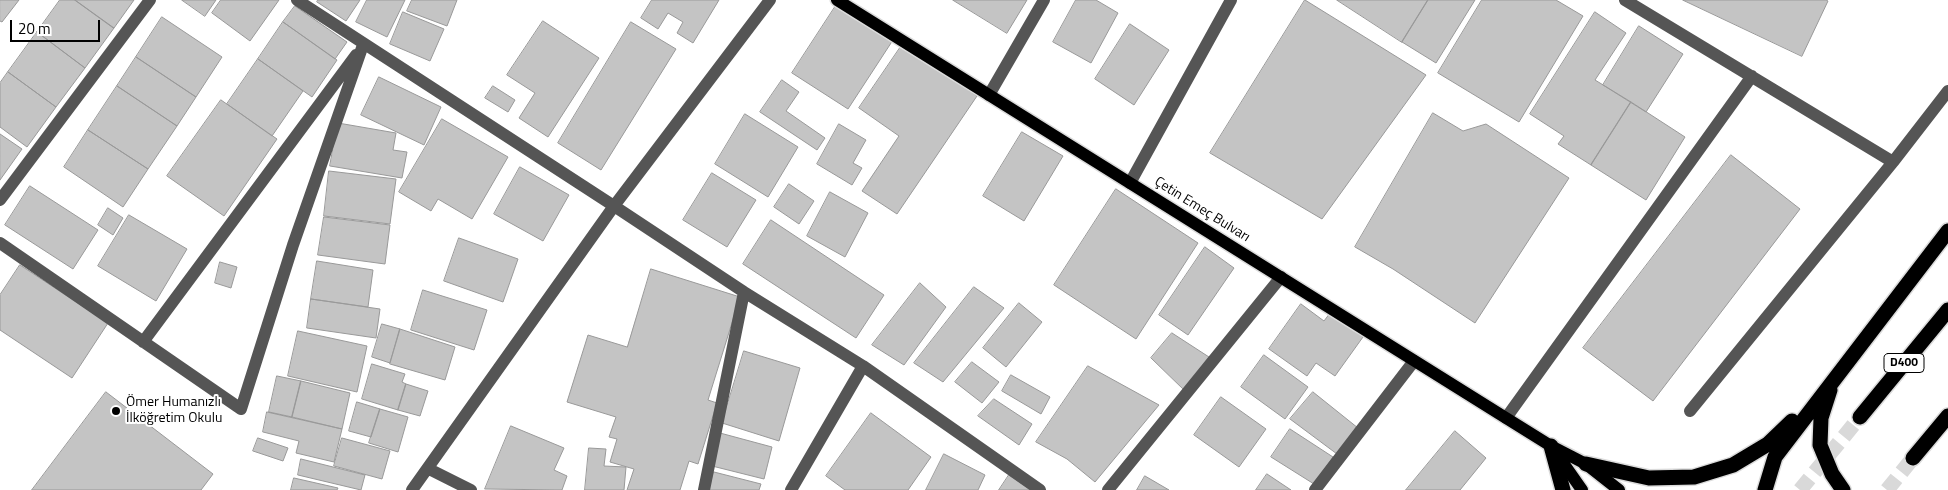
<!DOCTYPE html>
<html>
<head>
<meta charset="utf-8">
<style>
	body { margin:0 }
	#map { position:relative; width:1948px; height:490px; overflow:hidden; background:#fff; font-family:"Titillium Web",sans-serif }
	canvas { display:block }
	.scale { position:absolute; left:10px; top:20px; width:90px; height:22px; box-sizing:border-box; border:2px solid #000; border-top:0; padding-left:6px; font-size:15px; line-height:18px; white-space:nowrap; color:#000; -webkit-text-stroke:4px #fff; paint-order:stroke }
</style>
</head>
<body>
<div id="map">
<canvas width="1948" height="490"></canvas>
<div class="scale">20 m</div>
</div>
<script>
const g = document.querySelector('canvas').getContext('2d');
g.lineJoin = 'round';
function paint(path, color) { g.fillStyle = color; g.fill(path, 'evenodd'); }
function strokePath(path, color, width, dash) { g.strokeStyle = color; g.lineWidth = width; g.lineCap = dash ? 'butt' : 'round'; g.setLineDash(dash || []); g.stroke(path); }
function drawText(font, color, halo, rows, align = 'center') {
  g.font = font + ' "Titillium Web",sans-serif'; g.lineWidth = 4; g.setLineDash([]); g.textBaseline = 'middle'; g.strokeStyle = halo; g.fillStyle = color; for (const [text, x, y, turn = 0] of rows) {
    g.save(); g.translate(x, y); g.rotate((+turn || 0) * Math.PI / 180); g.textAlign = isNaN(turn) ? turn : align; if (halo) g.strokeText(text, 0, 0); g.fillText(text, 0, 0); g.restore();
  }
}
const building = new Path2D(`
	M0,0H19L2,22L0,21Z
	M60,0H75L114,28L85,68L37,32Z
	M75,0H134L114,28Z
	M182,0H216L205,16Z
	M221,0H279L250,41L212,13Z
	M318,0H360L346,21L317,2Z
	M367,0H405L387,37L356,22Z
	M412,0H457L447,26L407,11Z
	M652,0H719L693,43L677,33L683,22L668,13L658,29L641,18Z
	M953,0H1027L1007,33Z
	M1076,0H1096L1118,13L1091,63L1053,42Z
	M1305,0L1426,75L1322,219L1210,153Z
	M1337,0H1428L1402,42Z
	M1428,0H1475L1436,63L1402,42Z
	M1482,0H1556L1583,16L1519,122L1438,73Z
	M1683,0H1826L1828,1L1802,56Z
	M837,4L893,40L848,109L792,73Z
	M295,6L347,42L335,59L283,22Z
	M403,12L444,29L430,61L390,44Z
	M1595,12L1626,33L1595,80L1631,102L1591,165L1558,144L1564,136L1530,114Z
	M162,17L222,57L196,97L136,57Z
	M543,21L599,58L548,137L519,118L535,93L507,75Z
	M283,22L337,60L312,97L258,59Z
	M631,22L676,49L601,170L558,143Z
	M1130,24L1169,50L1134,105L1095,79Z
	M1639,26L1683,54L1646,112L1603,85Z
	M37,32L85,68L56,107L8,72Z
	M902,45L977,96L897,214L862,191L899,136L859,108Z
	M136,57L196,97L177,126L117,86Z
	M258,59L303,91L272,136L227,104Z
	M8,72L56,107L27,147L0,127V83Z
	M379,77L441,107L424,145L361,115Z
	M782,80L799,92L786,111L825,138L817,150L760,112Z
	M117,86L177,126L148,169L88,130Z
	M493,86L515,100L508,112L485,98Z
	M221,100L277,139L224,216L167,176Z
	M1631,102L1685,137L1646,200L1591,165Z
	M1433,113L1463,131L1486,124L1569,178L1475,323L1393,269L1355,247Z
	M745,114L798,147L768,197L715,164Z
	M442,119L508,157L472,219L438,199L431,211L399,192Z
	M338,123L396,133L393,150L407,152L402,178L330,166Z
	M839,124L866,140L853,163L862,168L852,185L817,164Z
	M88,130L148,169L123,207L64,167Z
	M1022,132L1063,156L1024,221L983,196Z
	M0,134L22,149L0,180Z
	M1731,155L1800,209L1653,401L1583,348Z
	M520,167L569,195L543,241L494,214Z
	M329,171L396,179L390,224L324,216Z
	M712,173L756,200L727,247L683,220Z
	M789,184L814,201L799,224L774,207Z
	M30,186L98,230L73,269L5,225Z
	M1116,189L1198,243L1136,339L1054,285Z
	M830,192L868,213L845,257L807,236Z
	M108,208L123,218L113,235L98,225Z
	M129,215L187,249L156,301L98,266Z
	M324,217L390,225L385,264L318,255Z
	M771,220L884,295L856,338L743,264Z
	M459,238L518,259L503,302L444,281Z
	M1205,247L1234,268L1188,335L1159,315Z
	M317,261L373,270L368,307L311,299Z
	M220,262L237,267L231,288L215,283Z
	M20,265L108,323L72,378L0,330V295Z
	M651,269L740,297L708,400L717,403L698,464L689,461L680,490H627L634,469L610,462L617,439L609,437L616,417L567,402L588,335L627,347Z
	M920,283L946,307L904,365L872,345Z
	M974,287L1004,308L943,382L914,363Z
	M423,290L487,310L474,350L411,330Z
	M311,299L380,309L376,338L307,328Z
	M1019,303L1042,322L1006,367L983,348Z
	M1301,304L1324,321L1330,313L1363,337L1335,376L1316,363L1307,376L1269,349Z
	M382,324L400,329L390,363L372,357Z
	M400,329L455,347L445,380L390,364Z
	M298,331L367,346L357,392L288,376Z
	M1172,333L1209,357L1184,390L1151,358Z
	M744,351L800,368L779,441L722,423Z
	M1264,355L1308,387L1285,419L1241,387Z
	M972,362L999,382L982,403L955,382Z
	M372,364L405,374L402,382L406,384L398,410L362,399Z
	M1088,366L1159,405L1095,482L1067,459L1036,442Z
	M1011,375L1050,397L1041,414L1002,391Z
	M277,376L301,381L292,417L269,412Z
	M301,381L350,393L342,429L292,417Z
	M406,384L428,391L420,416L398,410Z
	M106,392L213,474L201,490H32Z
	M1313,392L1358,428L1337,454L1290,419Z
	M1221,397L1266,429L1239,467L1194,435Z
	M994,399L1032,424L1019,445L978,416Z
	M357,402L380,409L371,437L349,431Z
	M380,409L408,417L398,452L369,443Z
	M267,412L342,429L334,462L296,453L299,441L263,432Z
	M871,413L931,457L908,490H845L826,476Z
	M511,426L564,448L554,470L567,476L562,490L485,489Z
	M1290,429L1333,457L1314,484L1271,457Z
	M1455,431L1486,458L1460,490H1406Z
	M720,433L772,447L764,479L712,466Z
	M258,438L288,448L283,461L253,451Z
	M342,438L390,451L382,479L334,466Z
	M589,448L606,449L604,466L626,467L624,490H585Z
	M944,454L985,475L978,490H926Z
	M301,459L365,475L361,490L298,475Z
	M714,472L761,484L759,490H709Z
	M1267,474L1291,490H1256Z
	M1009,475L1031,490H999Z
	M1145,476L1169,490H1137Z
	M294,478L338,488L337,490H291Z`);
paint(building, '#c4c4c4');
strokePath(building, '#999', 1);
strokePath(new Path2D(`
	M1800,490L1860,417
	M1887,490L1913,458`), '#d9d9d9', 15, [15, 8]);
const major = new Path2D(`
	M837,0L1506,418L1551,446L1586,464L1619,490
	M1554,450L1582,490`);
const highway = new Path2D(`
	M1830,390L1821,418L1820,445L1832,474L1843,490
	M1860,417L1948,310
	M1551,446L1563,490
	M1913,458L1948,416
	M1586,464L1649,478L1694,477L1733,465L1768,444L1792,421
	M1765,490L1775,457L1948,231`);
strokePath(major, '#dbdbdb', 15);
strokePath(highway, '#dbdbdb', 18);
strokePath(new Path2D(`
	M297,0L614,206L744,292L863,366L1040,490
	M1625,0L1893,162
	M989,95L1044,0
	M1130,183L1231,0
	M0,200L150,0
	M0,243L241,409L293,245L363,45
	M143,342L356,55
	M1690,411L1893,162L1948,91
	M1506,418L1752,76
	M429,469L471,490
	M412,490L614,206L770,0
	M704,490L744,292
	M791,490L863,366
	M1108,490L1281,277
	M1315,490L1414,361`), '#555', 12);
strokePath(major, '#000', 12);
strokePath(highway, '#000', 15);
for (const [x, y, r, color] of [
	[116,411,5,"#000"]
]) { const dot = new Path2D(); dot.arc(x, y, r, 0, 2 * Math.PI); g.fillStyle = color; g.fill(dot); strokePath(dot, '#fff', 2); }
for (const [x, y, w] of [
	[1904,363,40]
]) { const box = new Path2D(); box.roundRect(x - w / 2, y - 9.5, w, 19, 4); g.fillStyle = '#fff'; g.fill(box); strokePath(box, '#000', 1); }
drawText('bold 12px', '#000', null, [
	["D400",1904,363]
]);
drawText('14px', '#000', '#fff', [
	["Çetin Emeç Bulvarı",1202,210,32]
]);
drawText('14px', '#000', '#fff', [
	["Ömer Humanızlı",126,403],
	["İlköğretim Okulu",126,419]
], 'left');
</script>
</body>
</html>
